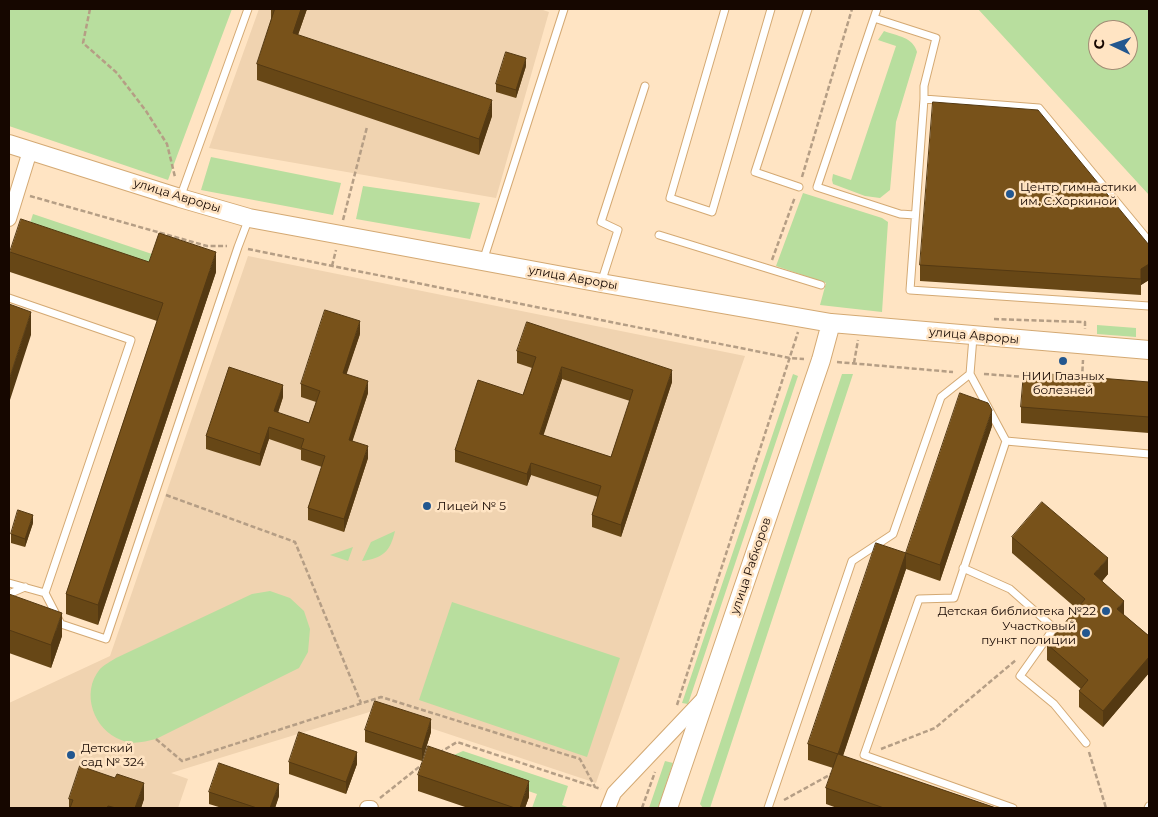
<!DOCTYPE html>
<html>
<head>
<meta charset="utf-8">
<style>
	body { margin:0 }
	#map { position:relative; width:1158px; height:817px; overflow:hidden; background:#ffe4c3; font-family:Montserrat,sans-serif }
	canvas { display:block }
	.frame { position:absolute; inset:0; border:10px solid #160700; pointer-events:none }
	.north { position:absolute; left:1088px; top:20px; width:50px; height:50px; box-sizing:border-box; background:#ffe4c3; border:1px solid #a28c75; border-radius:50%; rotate:273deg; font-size:14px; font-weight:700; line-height:20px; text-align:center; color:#160700 }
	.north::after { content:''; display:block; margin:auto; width:18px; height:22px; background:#23578f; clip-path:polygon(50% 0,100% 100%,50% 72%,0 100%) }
</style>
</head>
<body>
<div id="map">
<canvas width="1158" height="817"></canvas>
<div class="frame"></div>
<div class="north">С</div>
</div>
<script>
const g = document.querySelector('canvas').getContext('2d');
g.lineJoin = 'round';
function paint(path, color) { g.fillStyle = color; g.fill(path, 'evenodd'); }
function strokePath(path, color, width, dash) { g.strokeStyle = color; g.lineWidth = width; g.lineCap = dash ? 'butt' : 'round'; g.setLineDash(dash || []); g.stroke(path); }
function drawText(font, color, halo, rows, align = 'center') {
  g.font = font + ' Montserrat,sans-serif'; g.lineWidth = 5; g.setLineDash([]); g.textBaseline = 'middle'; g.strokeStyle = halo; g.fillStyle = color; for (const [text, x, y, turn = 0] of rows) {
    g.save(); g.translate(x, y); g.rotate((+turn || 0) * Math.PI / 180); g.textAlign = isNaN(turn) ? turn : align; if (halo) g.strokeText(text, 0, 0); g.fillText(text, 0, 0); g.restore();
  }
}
paint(new Path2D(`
	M259,9H540L549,12L496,198L209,148Z
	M248,256L745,356L596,783L376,710L171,773L188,779L178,808H9V703L110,656Z`), '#f0d3b0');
paint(new Path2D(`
	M9,9H232L168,180L9,126Z
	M978,9H1149V195ZM1098,30H1128V60H1098Z
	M884,31C897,36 913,37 917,52L896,122L890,190L880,198L865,196L833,184L832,180L833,174L851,180L896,46L878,40Z
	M211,157L341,183L333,215L201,190Z
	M363,186L480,203L470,239L356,219Z
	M803,193L882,218L888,222L882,312L820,305L826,283L776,266Z
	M33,214L152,254L145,275L26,235Z
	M1097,325L1136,328V337L1097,334Z
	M793,374L798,376L688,704L682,703Z
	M842,374H853L710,808H703L700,804Z
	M395,531C390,552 383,558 362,561L371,542Z
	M353,547L348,561L330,555Z
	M270,591L290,598L304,611L310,629L308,652L299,668L156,739C144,742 132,745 121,740C94,730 80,693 100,669C104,665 111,661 116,658L252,594Z
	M452,602L620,658L587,757L419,700Z
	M463,751L568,786L562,805L570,808H532L537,794L440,761Z
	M665,761L673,763L658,808H649Z`), '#b8de9e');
const service = new Path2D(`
	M725,9L670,198L712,212L771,9
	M877,9L817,187L900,214L915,215
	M874,18L936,38L924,86V99
	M799,187L755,172L808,9
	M180,198L248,9
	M659,235L821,285
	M1149,241L1039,108L924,99L910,290L1149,306
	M483,261L564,9
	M601,283L618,230L601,222L645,86
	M9,298L131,340L45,593
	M973,337L970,374L1006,441L954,598L919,599L864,755L1013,808
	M1006,441L1149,454
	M963,568L1010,589L1054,628L1020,676L1054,704L1086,743
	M9,583L45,593L61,624L106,639L238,247L249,218
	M9,594L25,587
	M768,808L852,561L893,534L941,397L970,374
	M1148,808L1149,806`);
const minor = new Path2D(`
	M9,219L30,151
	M367,808H371
	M608,808L614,793L704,698`);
const tertiary = new Path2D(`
	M9,144L180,198L249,218L601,283L831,323L1149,350
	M668,808L821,360L831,323`);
strokePath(service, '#d4a973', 9);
strokePath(minor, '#d4a973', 16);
strokePath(tertiary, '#d4a973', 20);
strokePath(new Path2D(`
	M90,9L83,43L117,73L146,111L167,144L175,177
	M802,177L852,9
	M30,196L207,246H227
	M343,220L367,127
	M248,249L790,358L804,359
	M772,260L795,197
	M332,266L336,250
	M994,319L1085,322V329
	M837,362L953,372
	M854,363L858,340
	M984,374L1026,377
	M1082,379L1083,360
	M166,495L295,542L361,703
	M677,705L798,332
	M156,739L182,761L381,697L580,759L595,787
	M881,749L935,728L1016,660
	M1089,752L1106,808
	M439,753L457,742L601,789
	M380,798L424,763
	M784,800L833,773
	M642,808L655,772`), '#b59e85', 2.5, [5, 2.5]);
strokePath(service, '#fff', 7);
strokePath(minor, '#fff', 14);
strokePath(tertiary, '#fff', 18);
paint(new Path2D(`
	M271,9H307L298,35L492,116L479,155L257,80V64L271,20Z
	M526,66L516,98L496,92V84Z
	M1149,245V280L1141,285V295L920,281V265Z
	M10,252L149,262L216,272L98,625L66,614V594L157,321L10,272Z
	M360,334L346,374L368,393L352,441L368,458L344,532L308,520V508L322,467L301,460V450L269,439L260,466L206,449V436L283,397L278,413L309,423L316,402L301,397V384Z
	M517,351L672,382L621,537L592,527V515L598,497L531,475L527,486L455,462V450L523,395L532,368L517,363ZM562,379L630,401L611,457L543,435Z
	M1149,382V433L1021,423V407Z
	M992,426L940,581L906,569L843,756L996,808H837L826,804V788L833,768L808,760V744L906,553Z
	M33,523L25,547L11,543V534Z
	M1012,537L1108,574L1102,581L1124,615L1149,636V673L1103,727L1079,707V691L1081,689L1047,660V644L1077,609L1012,553Z
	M9,594L62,636L51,668L9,653Z
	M365,730L431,732L422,761L365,742Z
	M289,762L357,764L346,794L289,774Z
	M418,775L529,797L525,808H468L418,791Z
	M209,792L279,796L275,808H222L209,804Z
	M69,799H144L141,808H69Z`), '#674716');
paint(new Path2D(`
	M301,9H307L293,49V33Z
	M526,58V66L516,98V90Z
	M492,100V116L479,155V139Z
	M216,252V272L98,625V605Z
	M1149,264V280L1141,285V295V269Z
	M31,312V335L9,403V380Z
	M360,321V334L343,385V373Z
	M562,367V379L540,446V434Z
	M672,370V382L621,537V525Z
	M368,381V393L349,452V440Z
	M283,385V397L274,424V411Z
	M992,410V426L940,581V565Z
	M269,427V439L260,466V454Z
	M368,446V458L344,532V519Z
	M531,463V475L527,486V474Z
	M33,515V523L25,547V539Z
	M906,553V569L838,770V754Z
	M1108,558V574L1094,591V574Z
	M1124,601V617L1117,609Z
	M62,613V636L51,668V645Z
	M1149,657V673L1103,727V711Z
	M431,719V732L422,761V749Z
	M357,752V764L346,794V782Z
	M529,781V797L525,808H520Z
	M144,783V799L141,808H135Z
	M279,784V796L275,808H270Z`), '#543912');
const building = new Path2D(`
	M275,9H301L293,33L492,100L479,139L257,64Z
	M506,52L526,58L516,90L496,84Z
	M933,102L1038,110L1149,245V264L1141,269V279L920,265Z
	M21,219L149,262L159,233L216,252L98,605L66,594L163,303L10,252Z
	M9,304L31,312L9,380Z
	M325,310L360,321L343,373L368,381L349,440L368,446L344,519L308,508L325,456L301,448L304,439L269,427L260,454L206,436L229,367L283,385L274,411L309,423L320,391L301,384Z
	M527,322L672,370L621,525L592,515L601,486L531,463L527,474L455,450L478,380L523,395L536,357L517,351ZM562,367L633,390L611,457L540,434Z
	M1024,372L1149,382V417L1021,407Z
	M960,393L988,403L992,410L940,565L906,553Z
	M1042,502L1108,558L1094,574L1124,601L1117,609L1149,636V657L1103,711L1079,691L1088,680L1047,644L1085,599L1012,537Z
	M18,510L33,515L25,539L11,534Z
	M876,543L906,553L838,754L808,744Z
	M9,594L62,613L51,645L9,630Z
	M375,701L431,719L422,749L365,730Z
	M299,732L357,752L346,782L289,762Z
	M428,746L529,781L520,808H515L418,775Z
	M838,754L996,808H884L826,788Z
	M219,763L279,784L270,808H257L209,792Z
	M80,766L115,778L117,774L144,783L135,808H116L108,806L107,808H70L73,800L69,799Z`);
paint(building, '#78521a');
strokePath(building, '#543912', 1);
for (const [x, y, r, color] of [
	[1010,194,5,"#23578f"],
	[1063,361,5,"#23578f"],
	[427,506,5,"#23578f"],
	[1106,611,5,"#23578f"],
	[1086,633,5,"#23578f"],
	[71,755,5,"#23578f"]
]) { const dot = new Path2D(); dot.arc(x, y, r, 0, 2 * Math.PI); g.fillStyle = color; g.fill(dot); strokePath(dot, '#ffe4c3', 2); }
drawText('12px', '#160700', '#ffe4c3', [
	["Центр гимнастики",1020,187],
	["им. С.Хоркиной",1020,201],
	["НИИ Глазных",1063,376,"center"],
	["болезней",1063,390,"center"],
	["Лицей № 5",437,506],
	["Детская библиотека №22",1096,611,"right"],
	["Участковый",1076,626,"right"],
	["пункт полиции",1076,640,"right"],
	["Детский",81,748],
	["сад № 324",81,762]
], 'left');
drawText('12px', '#160700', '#ffe4c3', [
	["улица Авроры",177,196,17],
	["улица Авроры",573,278,10],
	["улица Авроры",974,336,5],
	["улица Рабкоров",751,566,-71]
]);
</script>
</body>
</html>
